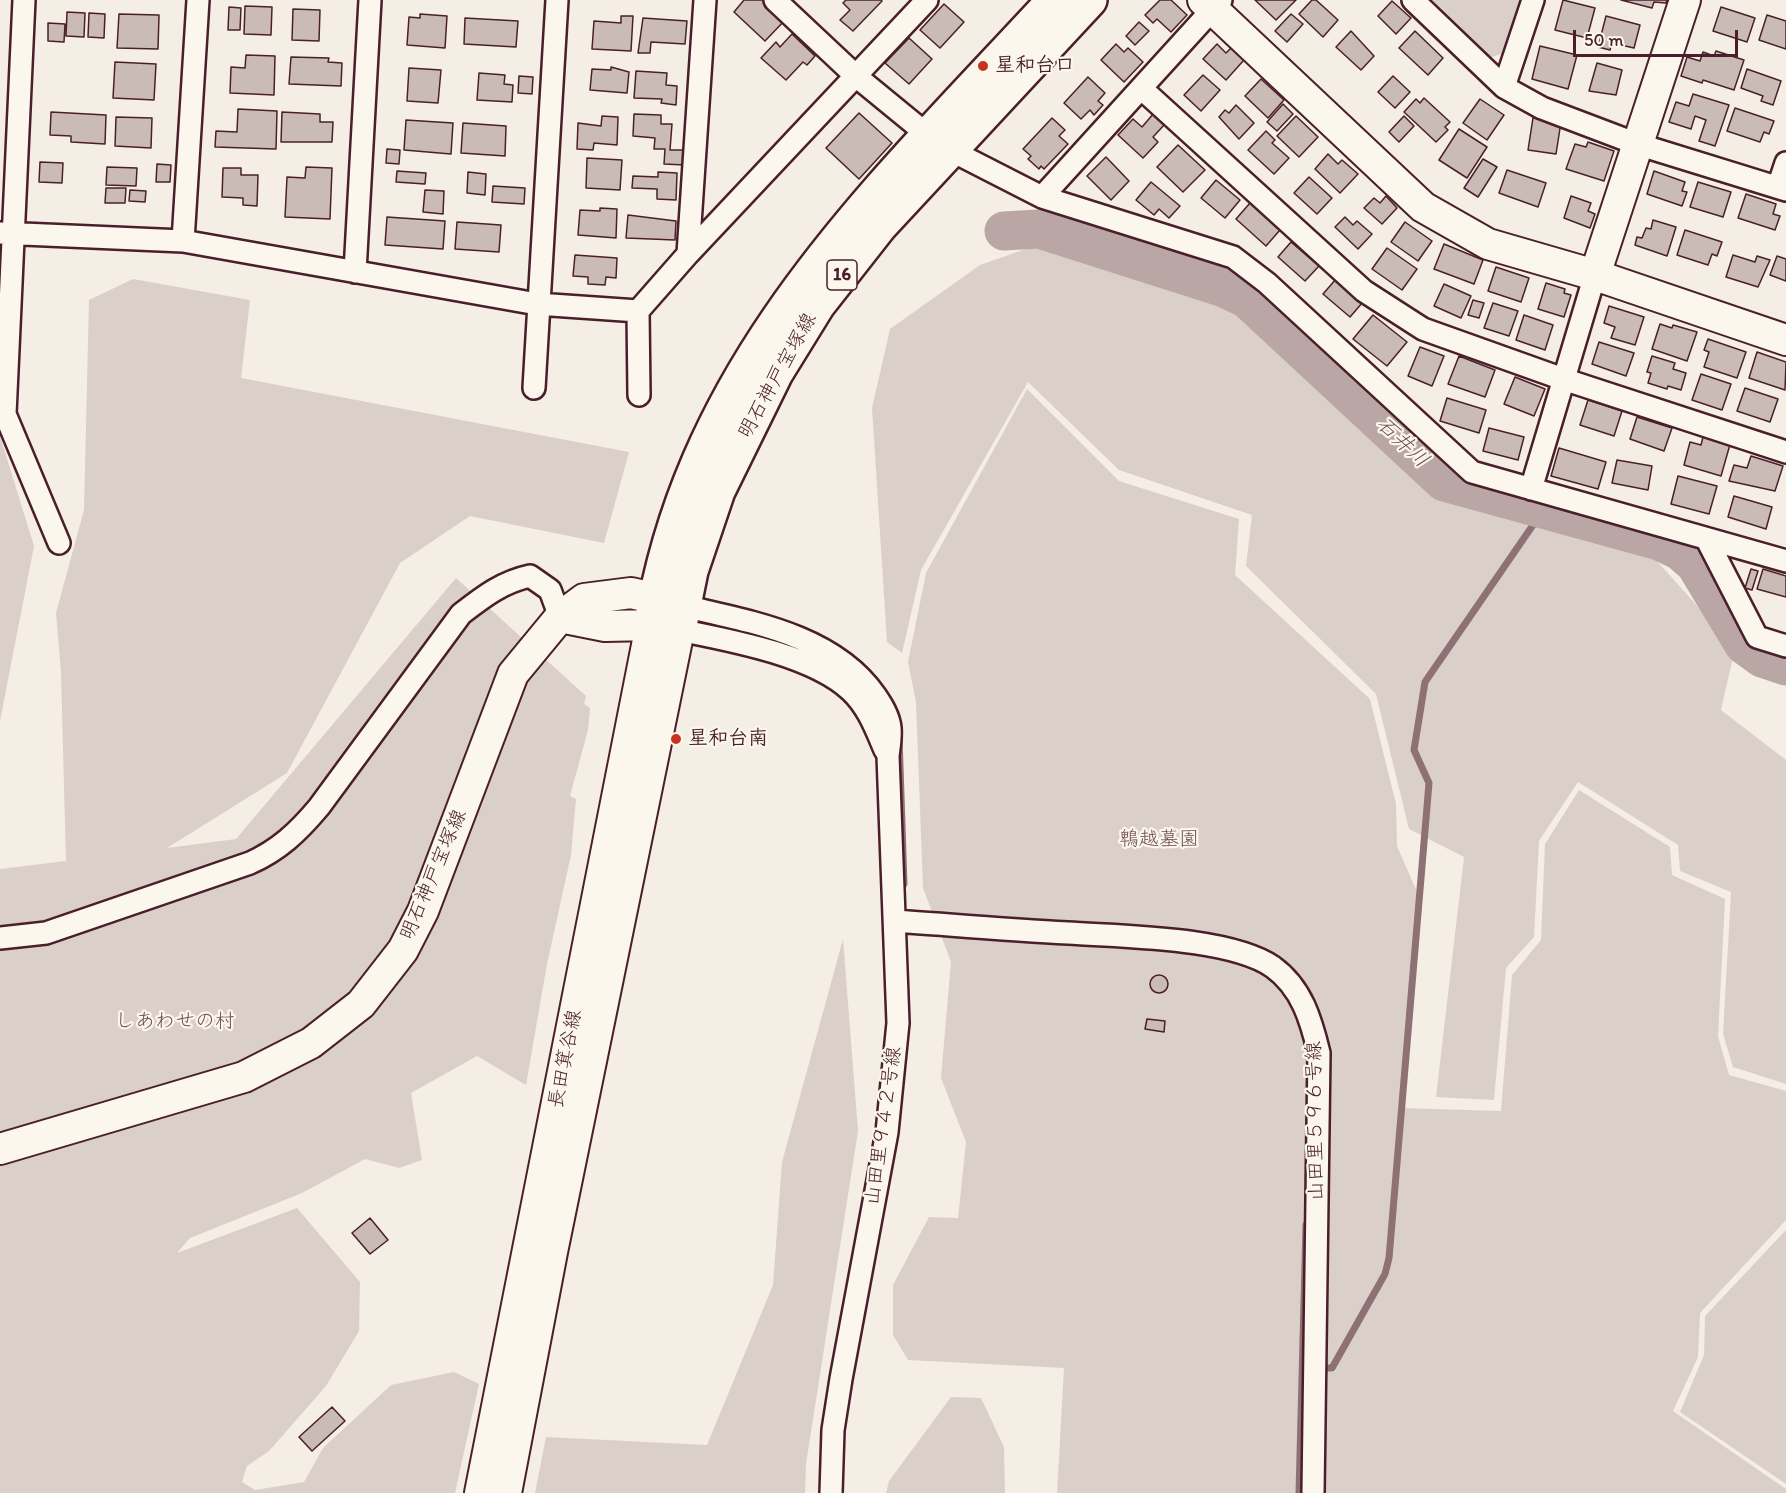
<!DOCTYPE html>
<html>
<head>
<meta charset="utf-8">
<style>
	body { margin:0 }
	#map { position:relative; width:1786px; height:1493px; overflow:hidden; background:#f4eee4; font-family:Itim,sans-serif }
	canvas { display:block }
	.scale { position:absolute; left:1573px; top:30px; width:165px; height:27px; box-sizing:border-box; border:3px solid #4a1f2b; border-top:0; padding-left:8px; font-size:18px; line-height:21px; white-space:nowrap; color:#4a1f2b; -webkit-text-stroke:4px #fbf7ec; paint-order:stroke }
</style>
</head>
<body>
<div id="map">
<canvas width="1786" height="1493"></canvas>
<div class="scale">50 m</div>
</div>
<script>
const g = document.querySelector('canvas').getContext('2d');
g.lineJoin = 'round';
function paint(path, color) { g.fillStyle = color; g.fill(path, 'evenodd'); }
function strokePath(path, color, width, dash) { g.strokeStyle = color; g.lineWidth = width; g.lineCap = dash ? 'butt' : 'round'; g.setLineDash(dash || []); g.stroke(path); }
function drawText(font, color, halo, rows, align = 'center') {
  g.font = font + ' Itim,"Klee One",sans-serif'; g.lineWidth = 4.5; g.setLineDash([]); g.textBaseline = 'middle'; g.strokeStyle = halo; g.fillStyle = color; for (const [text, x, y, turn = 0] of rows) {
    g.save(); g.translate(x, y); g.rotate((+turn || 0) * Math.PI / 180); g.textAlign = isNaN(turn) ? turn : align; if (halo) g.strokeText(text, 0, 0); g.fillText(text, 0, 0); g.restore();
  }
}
paint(new Path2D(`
	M1428,0H1523L1505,53L1488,58Z
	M1034,246L1236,297L1444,487L1648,551L1735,648L1721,710L1786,760V1084L1733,1067L1723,1034L1731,892L1680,871L1678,845L1578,782L1539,841L1534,937L1506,968L1494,1100L1436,1097L1464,857L1409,829L1376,694L1246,566L1252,515L1119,470L1028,382L921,570L902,653L887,642L872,408L890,329L980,265Z
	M133,279L250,300L241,378L629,452L604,543L470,516L400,563L287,773L167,848L236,839L456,578L586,696L584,704L590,708L588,730L570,796L576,799L571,855L547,964L526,1085L477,1056L411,1093L422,1160L399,1168L365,1159L302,1193L190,1238L177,1253L297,1208L360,1282L359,1331L326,1386L269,1451L247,1466L242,1482L255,1490L304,1482L323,1448L391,1385L454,1372L479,1384L455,1493H0V869L66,861L61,672L56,613L84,510L89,300Z
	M1027,389L1119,481L1239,519L1235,575L1370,699L1396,804L1397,846L1418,894L1402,1108L1501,1111L1512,975L1541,940L1545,844L1579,790L1670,847L1672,875L1725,899L1718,1036L1729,1075L1786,1091V1220L1700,1313L1698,1357L1673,1411L1786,1489V1493H1057L1064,1368L908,1360L893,1335V1285L929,1217L958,1218L966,1142L941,1078L951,962L923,888L916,702L908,662L926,573Z
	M0,436L34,546L0,721Z
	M843,939L858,1131L806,1464L805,1493H535L546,1437L707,1445L773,1285L782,1162Z
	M1786,1230V1484L1680,1412L1704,1355L1705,1316Z
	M951,1397L981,1398L1004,1447L1005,1493H886L889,1481Z`), '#dbd0c9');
strokePath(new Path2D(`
	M899,737L904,884
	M1326,1368H1332L1385,1274L1389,1258L1429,783L1414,750L1425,682L1544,509
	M1299,1493L1306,1225`), '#8d7174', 7);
strokePath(new Path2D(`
	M1004,231L1039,229L1224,288L1247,299L1444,482L1659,541L1680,551L1695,564L1744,645L1762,658L1786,666`), '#baa7a5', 39);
const building = new Path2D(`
	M744,0H767L787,18L765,41L734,12Z
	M846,0H881L882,1L853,31L840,20L850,10L843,3Z
	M1160,0H1171L1187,15L1171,32L1157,19L1153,23L1145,15Z
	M1255,0H1296L1276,20Z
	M1312,0H1316L1338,20L1323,37L1299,14Z
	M1563,0L1595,8L1587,38L1555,30Z
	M1621,0H1667L1666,3L1654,2L1652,8Z
	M1392,1L1411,18L1396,34L1378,16Z
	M944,4L964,22L940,48L920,30Z
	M245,6L272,7L271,35L244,34Z
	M229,7L241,8L240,30H228Z
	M1721,7L1755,18L1747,42L1713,31Z
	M293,9L320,10L319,41L292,40Z
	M67,12L85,13L84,37L66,36Z
	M89,13L105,14L104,38L88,37Z
	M119,14L159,15L158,49L117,48Z
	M420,14L447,16L445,48L407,45L409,17L420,18Z
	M1291,14L1303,24L1287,42L1275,31Z
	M1767,15L1786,21V49L1759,40Z
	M621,16H633L631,51L592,49L594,21L621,23Z
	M1606,16L1640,25L1634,48L1612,43L1610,50L1598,47Z
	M465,18L518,21L516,47L464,44Z
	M643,18L687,21L685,44L651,42L650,53H638Z
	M1139,22L1149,31L1135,45L1126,36Z
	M48,23L65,24L64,42L48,41Z
	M1351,31L1374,56L1361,70L1336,47Z
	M1415,31L1443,58L1428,75L1399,48Z
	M792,34L815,56L807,65L803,62L786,80L761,58L776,42L780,47Z
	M909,38L932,59L909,84L885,63Z
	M1116,44L1124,52L1128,48L1143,62L1124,82L1101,60Z
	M1217,44L1226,53L1231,48L1244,60L1226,80L1203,59Z
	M1540,46L1577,55L1568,89L1532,79Z
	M1716,51L1744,60L1734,90L1703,80L1702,83L1681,76L1687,57L1700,61L1703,52L1714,56Z
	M246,55L275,56L274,95L230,93L231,67L245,68Z
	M291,57L329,58L328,62L342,63L341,86L289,84Z
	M115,62L156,64L154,100L113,98Z
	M1597,63L1622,70L1616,95L1589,91Z
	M611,67L629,72L627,93L590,90L592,69L611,70Z
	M409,68L441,70L438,103L407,101Z
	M1747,69L1781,81L1773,105L1761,101L1763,96L1741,88Z
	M636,71L667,73L666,85L677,86L676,105L661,103L662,99L634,98Z
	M479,73L505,75L504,84L513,85L512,102L477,100Z
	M1203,75L1220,90L1201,111L1184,95Z
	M519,76L533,77L532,94L518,93Z
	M1393,76L1410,92L1395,108L1378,92Z
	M1088,77L1105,93L1098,101L1103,105L1094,115L1090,110L1081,119L1064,103Z
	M1261,79L1284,100L1268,118L1245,96Z
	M1693,94L1729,105L1715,146L1699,141L1706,120L1695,116L1691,129L1669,122L1676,102L1689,106Z
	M1424,98L1450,122L1445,127L1448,130L1436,142L1404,112L1416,99L1420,103Z
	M1480,99L1504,115L1487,140L1463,123Z
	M1283,104L1293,114L1277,131L1267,122Z
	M1236,105L1254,123L1239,139L1219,117L1225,110L1229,113Z
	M1735,108L1774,121L1769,134L1764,132L1760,142L1727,131Z
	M238,109L277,111L276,149L215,147L216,131L237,132Z
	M51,112L106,115L105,144L71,142V136L50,135Z
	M282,112L320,114V122H333L332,142H281Z
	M859,113L892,143L859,179L826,148Z
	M1154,113L1165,124L1153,137L1158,142L1143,158L1118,135L1133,119L1142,127Z
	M634,114L661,115V124H672L670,150H686L685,165L664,164L665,149H654L655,138L633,136Z
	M602,116L618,117L617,145L594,143L593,150L577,149L578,123L601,126Z
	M1296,116L1318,137L1299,157L1277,136Z
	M1404,116L1414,126L1399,142L1389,132Z
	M116,117L152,118L151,148L115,146Z
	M1052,118L1065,130L1059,136L1068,144L1044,169L1041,166L1039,169L1028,159L1031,156L1023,149Z
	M1533,118L1561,122L1556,154L1528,150Z
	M406,120L453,123L451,154L404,150Z
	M463,123L506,126L505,156L461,153Z
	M1459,129L1487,147L1467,178L1439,160Z
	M1266,131L1275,140L1272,143L1289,158L1274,174L1248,150Z
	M1588,142L1614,151L1604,181L1566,169L1575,144L1586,147Z
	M1178,145L1205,170L1183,192L1157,167Z
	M387,149L400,150L399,164L386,163Z
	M1328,154L1338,164L1342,160L1358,174L1340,193L1315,169Z
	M1106,157L1129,181L1111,200L1087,176Z
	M587,158L622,160L620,190L586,188Z
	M1483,159L1497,167L1478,197L1464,188Z
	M40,162L63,163L62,183L39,182Z
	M157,164L171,165L170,182H156Z
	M107,167L137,168L136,186L106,185Z
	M306,167L332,168L330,219L285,217L287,177L305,178Z
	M223,168H241V175H258L257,206L243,205V198L222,197Z
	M1507,170L1546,183L1538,207L1499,193Z
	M397,171L426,173L425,184L396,182Z
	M1654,171L1685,182L1682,191L1687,192L1682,206L1647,194Z
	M468,172L486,174L485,195L467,193Z
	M658,172L677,173L676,200L657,199V189L632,188L633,176L658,177Z
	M1309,177L1332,198L1317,214L1294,193Z
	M1216,180L1240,200L1225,218L1201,198Z
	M1151,182L1180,206L1169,218L1159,209L1154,215L1136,200Z
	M1698,182L1731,192L1723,217L1690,207Z
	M493,186L525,188L524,204L492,202Z
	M106,188H126L125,203H105Z
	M130,190L146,191L145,202L129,201Z
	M425,190L444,191L443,214L423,212Z
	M1746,194L1776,204L1773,214L1780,216L1775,230L1738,218Z
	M1386,196L1397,208L1382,224L1364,208L1374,198L1380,203Z
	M1571,196L1591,203L1588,211L1595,214L1590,228L1564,218Z
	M1250,203L1280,230L1266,246L1236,219Z
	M600,208L617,209L616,238L578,235L580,210L600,211Z
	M628,215L676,221L675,240L626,238Z
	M387,217L445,221L443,249L385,245Z
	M1345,217L1353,225L1357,221L1372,234L1358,249L1335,227Z
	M1653,220L1676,227L1667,256L1635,245L1637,237L1642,238L1646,228L1651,229Z
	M457,222L501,225L499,252L455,249Z
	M1405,222L1432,241L1418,261L1391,242Z
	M1685,230L1722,242L1717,256L1712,254L1708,265L1677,255Z
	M1291,242L1319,266L1305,281L1278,257Z
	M1444,244L1483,260L1474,284L1434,269Z
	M1387,248L1417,269L1402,290L1372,269Z
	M575,255L617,258L616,278L606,277L605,285L588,284V277L573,276Z
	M1733,255L1755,262L1757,256L1770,260L1758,287L1726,277Z
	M1777,256L1786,259V281L1770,275Z
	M1496,267L1529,278L1521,302L1488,291Z
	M1336,279L1363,302L1350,317L1323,294Z
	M1546,283L1565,289L1564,293L1571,295L1564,317L1538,309Z
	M1444,284L1471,296L1461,318L1434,306Z
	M1473,300L1484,303L1479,318L1468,315Z
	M1493,303L1518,311L1509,336L1484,328Z
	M1609,306L1644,317L1635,345L1611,338L1615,327L1604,323Z
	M1373,315L1407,342L1387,366L1353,339Z
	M1524,315L1553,325L1545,350L1516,340Z
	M1660,324L1672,328L1673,325L1697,332L1687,361L1652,349Z
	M1708,339L1746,352L1737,378L1704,367L1709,352L1704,350Z
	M1599,342L1634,353L1626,376L1592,364Z
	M1420,347L1444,356L1432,386L1408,376Z
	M1757,352L1786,362L1785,390L1749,378Z
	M1459,356L1495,370L1485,397L1448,384Z
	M1652,356L1675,363L1673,369L1686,373L1681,390L1668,386L1667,389L1648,383L1651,373L1647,372Z
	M1701,374L1731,384L1722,410L1692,400Z
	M1515,377L1545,389L1534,416L1504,404Z
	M1745,388L1778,399L1770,422L1737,411Z
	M1447,398L1486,410L1479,433L1440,421Z
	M1588,400L1622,411L1614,436L1580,425Z
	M1637,417L1672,428L1664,451L1630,439Z
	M1489,428L1524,437L1518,460L1483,451Z
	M1704,433L1731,441L1721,476L1684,465L1690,442L1701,445Z
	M1559,448L1606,462L1598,489L1551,476Z
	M1751,456L1783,466L1775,491L1729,481L1734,465L1747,468Z
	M1617,460L1652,466L1648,490L1612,483Z
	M1678,476L1717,486L1709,514L1671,504Z
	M1734,496L1772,507L1766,529L1728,517Z
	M1751,569L1758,571L1752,590L1745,588Z
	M1763,569L1786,576V597L1757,589Z
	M1150 984a9 9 0 1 1 18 0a9 9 0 1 1-18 0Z
	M1147,1019L1165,1021L1164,1032L1145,1029Z
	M370,1218L388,1240L370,1254L352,1233Z
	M332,1407L345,1421L312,1451L299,1437Z`);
paint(building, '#cabbb6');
strokePath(building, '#4a1f2b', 1.5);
const street = new Path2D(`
	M24,0L5,414L59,543
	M775,0L857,77L929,136
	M1413,0L1504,87L1542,108L1637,144L1786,190
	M1504,87L1533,0
	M1142,89L1364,291L1423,329L1563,379L1786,452
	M952,151L1042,197L1233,257L1267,283L1472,472L1786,561
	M1778,187L1786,163
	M1042,197L1221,0
	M0,233L183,241L537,304L638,311L688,254L927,0
	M183,241L198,0
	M688,254L705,0
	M355,272L370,0
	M638,311L639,395
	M534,388L557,0
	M1531,489L1595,275
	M1707,540L1757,637L1786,646
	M684,606C751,622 833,635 875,695C882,705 889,716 890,728C891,737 889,747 888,756L898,1023L887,1132L841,1379L833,1430L831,1493
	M679,630C729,640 813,655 851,691C868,707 876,729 885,750
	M895,921C952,925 1010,930 1068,933C1122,937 1229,937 1273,967C1302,988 1311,1020 1319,1053L1313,1493
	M0,938L46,933L250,863C279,850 298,832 319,807L461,614C483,597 502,582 530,576L550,590L560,617`);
const secondary = new Path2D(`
	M1203,0L1423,207L1488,244L1595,275L1786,340
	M1595,275L1685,0
	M0,1149L244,1077L311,1043L361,1004L403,950L423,911L513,674L560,617L584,599L631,593L680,604
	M480,1493L651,625
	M506,1493L552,1252L679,630L651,625L605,626L560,617`);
const primary = new Path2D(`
	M651,625C694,358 880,189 1054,0
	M679,630L691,571L718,491L776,373L818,305L880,226L1090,0`);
strokePath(street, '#4a1f2b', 26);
strokePath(secondary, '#4a1f2b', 34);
strokePath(primary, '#4a1f2b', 38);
strokePath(street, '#fbf7ec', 21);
strokePath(secondary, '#fbf7ec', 30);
strokePath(primary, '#fbf7ec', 33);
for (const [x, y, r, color] of [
	[983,66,6,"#c8321e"],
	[676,739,6,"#c8321e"]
]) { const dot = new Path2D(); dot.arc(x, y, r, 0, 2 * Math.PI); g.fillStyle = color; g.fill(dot); strokePath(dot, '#fbf7ec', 2); }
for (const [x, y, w] of [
	[842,275,30]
]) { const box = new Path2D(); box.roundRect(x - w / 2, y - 15, w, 30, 4.5); g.fillStyle = '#fbf7ec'; g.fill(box); strokePath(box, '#4a1f2b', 1.5); }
drawText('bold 18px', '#4a1f2b', null, [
	["16",842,275]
]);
drawText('bold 20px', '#4a1f2b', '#fbf7ec', [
	["星和台口",995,66],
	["星和台南",688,739]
], 'left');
drawText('20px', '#4a1f2b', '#fbf7ec', [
	["明石神戸宝塚線",778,376,-61],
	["明石神戸宝塚線",434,875,-67],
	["長田箕谷線",566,1059,-79],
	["山田里５９６号線",1316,1121,-91],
	["山田里９４２号線",884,1126,-82]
]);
drawText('20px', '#6e4b52', '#fbf7ec', [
	["鵯越墓園",1159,840],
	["しあわせの村",175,1022]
]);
drawText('italic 21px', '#714f56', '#fbf7ec', [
	["石井川",1402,443,43]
]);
</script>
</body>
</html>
